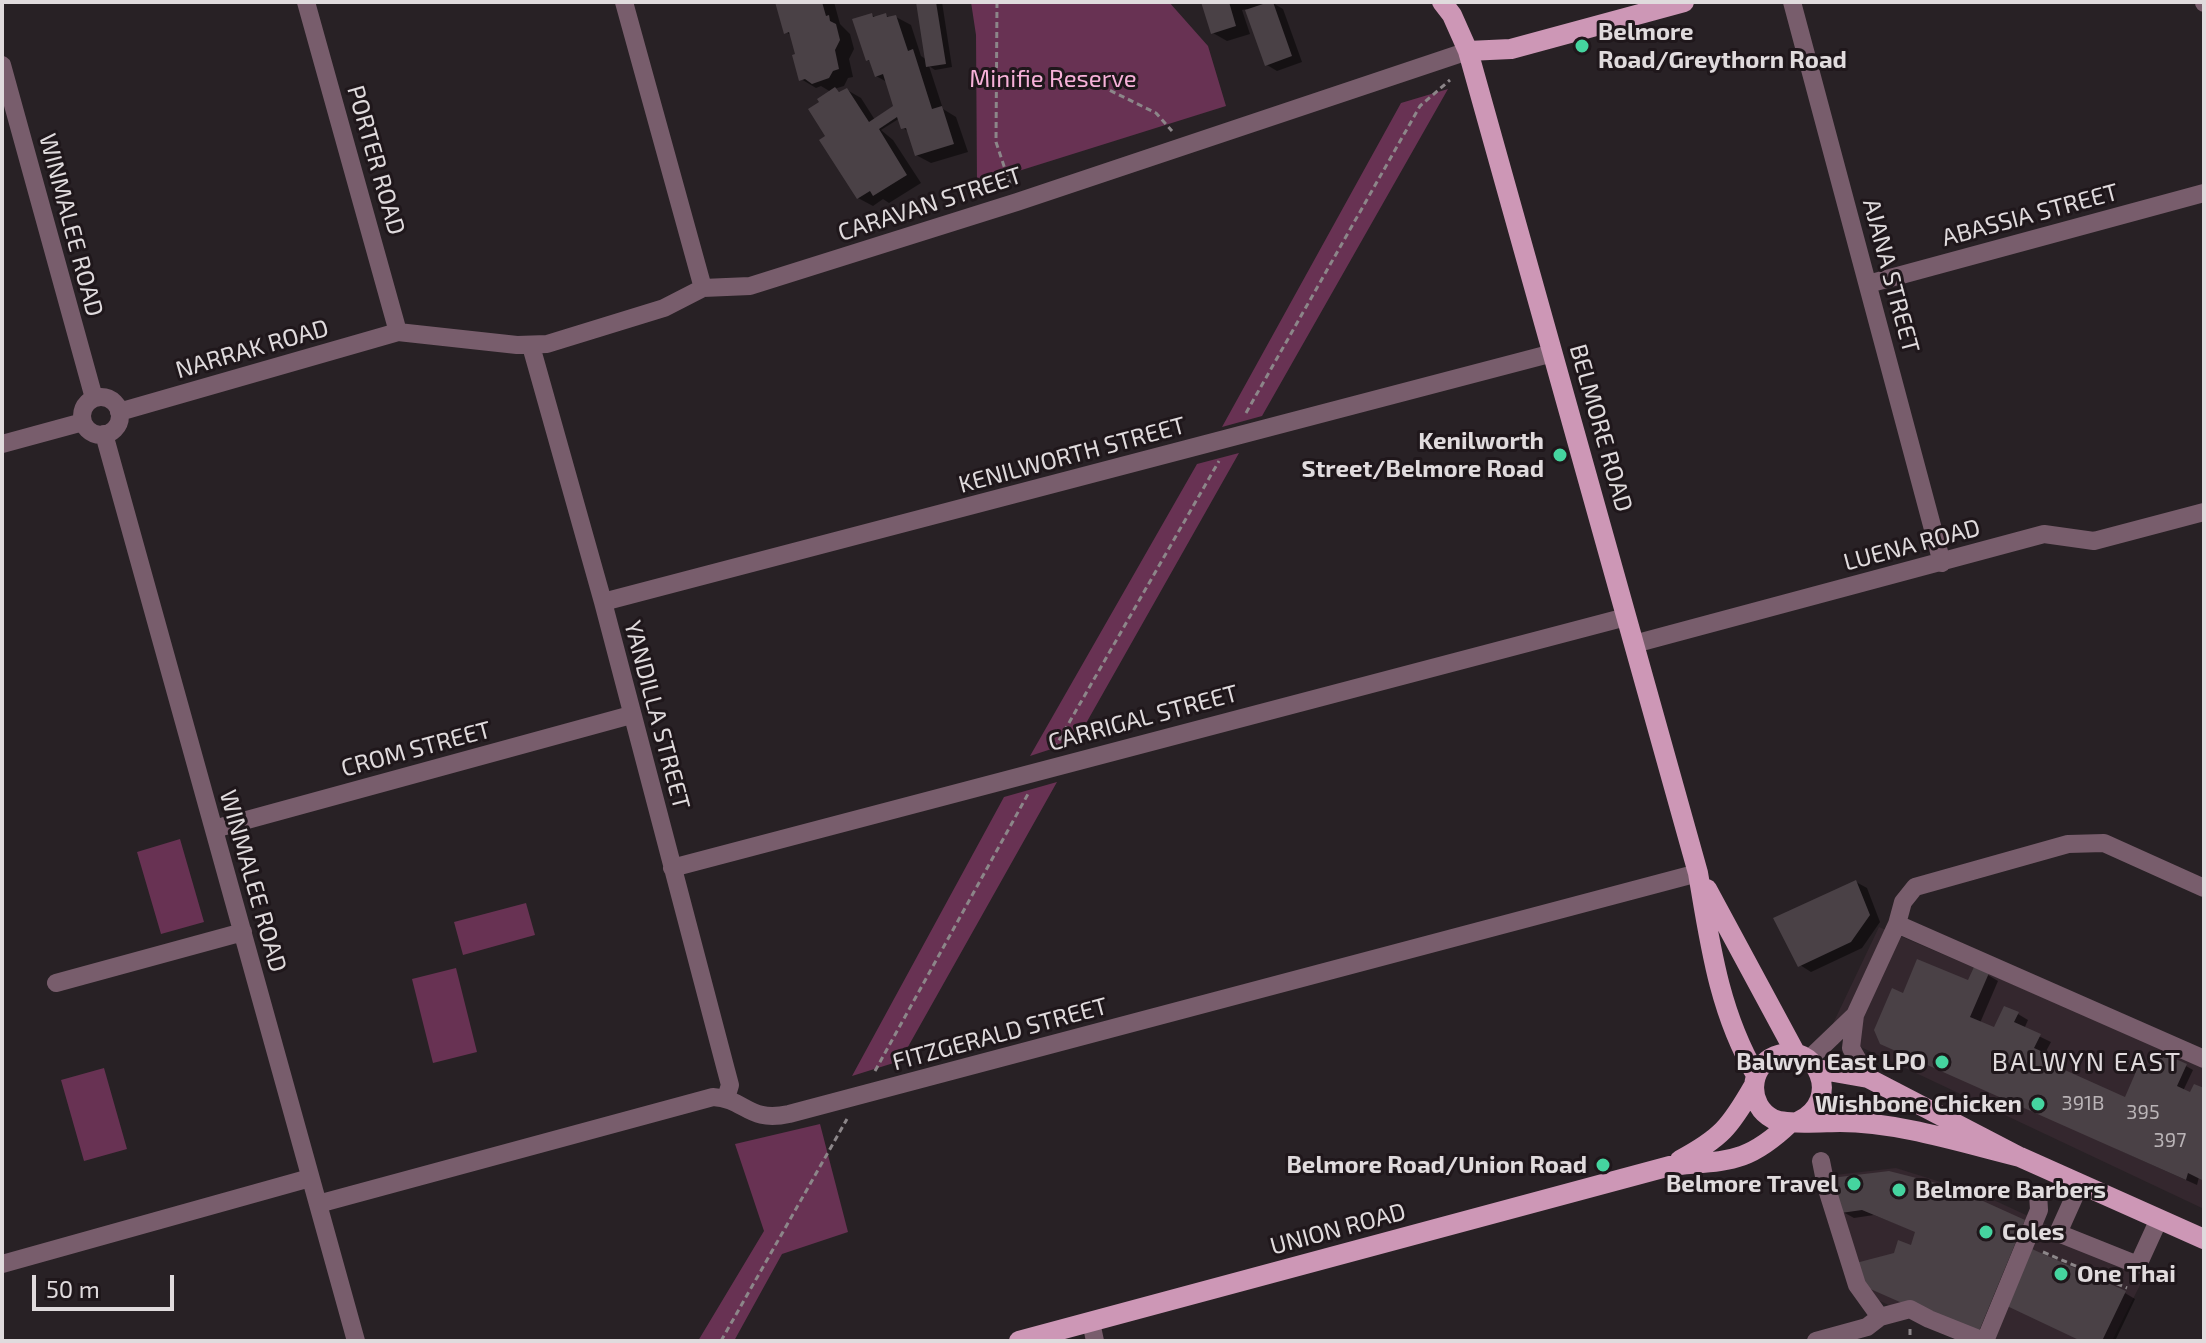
<!DOCTYPE html>
<html>
<head>
<meta charset="utf-8">
<style>
	body { margin:0 }
	#map { position:relative; width:2206px; height:1343px; overflow:hidden; background:#282125; font-family:"Exo 2",sans-serif }
	canvas { display:block }
	.frame { position:absolute; inset:0; border:4px solid #e0dbdd; pointer-events:none }
	.scale { position:absolute; left:32px; top:1275px; width:142px; height:36px; box-sizing:border-box; border:4px solid #e0dbdd; border-top:0; padding-left:10px; font-size:24px; line-height:28px; white-space:nowrap; color:#e0dbdd; -webkit-text-stroke:6px #1f171b; paint-order:stroke }
</style>
</head>
<body>
<div id="map">
<canvas width="2206" height="1343"></canvas>
<div class="frame"></div>
<div class="scale">50 m</div>
</div>
<script>
const g = document.querySelector('canvas').getContext('2d');
g.lineJoin = 'round';
function paint(path, color) { g.fillStyle = color; g.fill(path, 'evenodd'); }
function strokePath(path, color, width, dash) { g.strokeStyle = color; g.lineWidth = width; g.lineCap = dash ? 'butt' : 'round'; g.setLineDash(dash || []); g.stroke(path); }
function drawText(font, color, halo, rows, align = 'center') {
  g.font = font + ' "Exo 2",sans-serif'; g.lineWidth = 6; g.setLineDash([]); g.textBaseline = 'middle'; g.strokeStyle = halo; g.fillStyle = color; for (const [text, x, y, turn = 0] of rows) {
    g.save(); g.translate(x, y); g.rotate((+turn || 0) * Math.PI / 180); g.textAlign = isNaN(turn) ? turn : align; if (halo) g.strokeText(text, 0, 0); g.fillText(text, 0, 0); g.restore();
  }
}
paint(new Path2D(`
	M1879,927L2204,1066V1209L1829,1032Z
	M1896,1168L1985,1196L2147,1271L2112,1341H1970L1855,1290L1817,1177Z`), '#34272e');
paint(new Path2D(`
	M971,2H1169L1208,46L1226,106L977,184L976,35Z
	M1448,89L1262,416L1222,427L1401,103Z
	M1239,453L1076,741L1030,756L1197,464Z
	M1057,782L900,1061L852,1076L1004,797Z
	M180,839L204,922L161,934L137,852Z
	M526,903L535,935L463,955L454,922Z
	M456,968L477,1052L433,1063L412,979Z
	M104,1068L127,1149L84,1161L61,1080Z
	M820,1124L848,1232L782,1254L734,1341H698L764,1231L735,1144Z`), '#683253');
paint(new Path2D(`
	M777,2H834L840,24L850,34L854,49L849,59L853,77L848,78L844,86L834,89L842,93L847,90L861,98L875,120L897,111L887,82L876,76L872,62L867,60L872,15L877,18L885,15L891,18L896,17L911,25L921,56L927,60L918,2H942L952,67L935,70L929,66L943,109L956,117L968,152L931,163L916,155L909,132L903,128L900,118L881,130L893,140L921,183L889,203L883,199L873,206L858,198L828,137L831,92L821,86L816,88L801,79L792,36L786,32Z
	M1203,2H1271L1283,9L1302,62L1277,71L1267,65L1247,9L1242,10L1250,34L1227,41L1213,33Z
	M1856,882L1867,888L1880,922L1862,948L1811,972L1800,965Z
	M1988,975L1998,981L1980,1023L1995,1029L2018,1014L2028,1020L2024,1029L2051,1042L2044,1055L2060,1063L2057,1068L2126,1100L2154,1076L2186,1066L2193,1070L2183,1091L2191,1095L2195,1087L2204,1091V1180L2199,1177L2197,1185L2117,1149L1904,996L1969,983Z
	M1951,1189L2035,1228L1988,1340L1912,1248L1917,1232L1874,1215L1854,1218L1843,1212Z
	M2125,1293L2135,1299L2115,1341H2083Z`), '#0007');
paint(new Path2D(`
	M775,2H822L826,16L829,15L830,21L836,24L840,40L835,50L839,69L833,71L829,78L812,84L805,79L799,81L792,55L795,54L789,32L784,34Z
	M916,2H936L946,64L926,67Z
	M1201,2H1229L1236,26L1211,34Z
	M1269,2H1273L1292,56L1265,66L1245,10Z
	M872,13L873,17L886,13L887,17L896,15L908,51L913,49L932,109L942,106L954,144L915,156L906,128L901,129L897,117L879,129L907,175L873,196L870,191L857,199L819,140L825,136L808,109L819,102L817,99L835,87L839,92L847,88L869,122L893,106L883,74L875,77L869,60L866,61L852,19Z
	M1856,880L1870,915L1851,942L1798,967L1773,918Z
	M1917,959L1968,980L1974,967L1989,973L1970,1017L1994,1027L2004,1006L2019,1012L2014,1022L2041,1034L2034,1048L2050,1055L2047,1062L2125,1097L2138,1067L2153,1073L2162,1053L2187,1064L2177,1086L2190,1092L2194,1084L2204,1088L2202,1180L2188,1173L2186,1180L1880,1044L1874,1030L1892,988L1903,993Z
	M1889,1171L1952,1187L2025,1220L1977,1336L1859,1284L1852,1264L1894,1253L1898,1240L1911,1245L1915,1232L1862,1210L1841,1213L1831,1178Z
	M2032,1249L2126,1291L2102,1341H2081L2007,1306Z`), '#4a4146');
strokePath(new Path2D(`
	M997,2L996,142L1010,184
	M1101,86L1156,113L1172,131
	M1246,413L1420,106L1450,80
	M1054,749L1219,461
	M875,1071L1028,794
	M2043,1252L2127,1288
	M1910,1329V1341
	M721,1341L847,1119`), '#8c8689', 3, [6, 4]);
strokePath(new Path2D(`
	M306,2L398,332
	M624,2L703,288
	M1792,2L1942,563
	M2204,2V3
	M2,65L94,398
	M1868,284L2204,193
	M531,346L603,602L726,1070L730,1085L726,1098
	M82 416a19 19 0 1 1 38 0a19 19 0 1 1-38 0Z
	M119,412L398,332L517,345L547,344L664,308L703,288L750,286L1017,202L1468,51
	M104,434L356,1341
	M2,444L83,422
	M603,602L1553,353
	M1634,644L2044,534L2094,541L2204,512
	M214,829L631,715
	M672,868L1626,617
	M1897,924L2204,1059
	M56,983L243,932
	M1808,1060L1855,1015
	M1868,1078L1851,1048L1855,1015L1897,924L1903,902L1915,887L2068,844L2104,843L2204,888
	M1821,1161L1826,1186L1857,1285L1880,1317
	M2080,1184L2058,1233L2138,1265L2159,1219
	M318,1204L713,1097C746,1099 748,1123 789,1114L1698,873
	M2,1264L310,1178
	M1091,1322L1095,1341
	M1816,1341L1867,1327L1880,1317L1910,1309L1929,1319L1984,1341
	M1985,1341L2039,1210L2038,1193`), '#785d6c', 18);
strokePath(new Path2D(`
	M1442,2L1452,15L1468,51L1698,873C1710,944 1719,1012 1756,1075
	M1468,51L1511,49L1684,2
	M1707,889L1796,1054
	M1817,1069L1868,1078L2020,1157L2204,1239
	M1799,1121C1843,1100 1817,1039 1775,1056C1748,1067 1747,1106 1773,1119C1785,1125 1824,1122 1840,1122C1898,1122 1963,1143 2020,1157
	M1680,1160C1721,1138 1730,1127 1753,1087
	M1019,1341L1670,1166C1727,1160 1746,1165 1790,1123`), '#cd97b6', 20);
for (const [x, y, r, color] of [
	[1582,46,8,"#45d49f"],
	[1560,455,8,"#45d49f"],
	[1942,1062,8,"#45d49f"],
	[2038,1104,8,"#45d49f"],
	[1603,1165,8,"#45d49f"],
	[1854,1184,8,"#45d49f"],
	[1899,1190,8,"#45d49f"],
	[1986,1232,8,"#45d49f"],
	[2061,1274,8,"#45d49f"]
]) { const dot = new Path2D(); dot.arc(x, y, r, 0, 2 * Math.PI); g.fillStyle = color; g.fill(dot); strokePath(dot, '#1f171b', 3); }
drawText('20px', '#bab4b7', null, [
	["391B",2083,1103],
	["395",2143,1112],
	["397",2170,1140]
]);
drawText('bold 24px', '#e0dbdd', '#1f171b', [
	["Belmore",1598,32,"left"],
	["Road/Greythorn Road",1598,60,"left"],
	["Kenilworth",1544,441],
	["Street/Belmore Road",1544,469],
	["Balwyn East LPO",1926,1062],
	["Wishbone Chicken",2022,1104],
	["Belmore Road/Union Road",1587,1165],
	["Belmore Travel",1838,1184],
	["Belmore Barbers",1915,1190,"left"],
	["Coles",2002,1232,"left"],
	["One Thai",2077,1274,"left"]
], 'right');
drawText('24px', '#f7b1d9', '#1f171b', [
	["Minifie Reserve",1053,79]
]);
drawText('24px', '#e0dbdd', '#1f171b', [
	["PORTER ROAD",376,160,74],
	["CARAVAN STREET",930,204,-18],
	["ABASSIA STREET",2030,215,-15],
	["WINMALEE ROAD",71,225,75],
	["AJANA STREET",1891,276,75],
	["NARRAK ROAD",252,349,-16],
	["BELMORE ROAD",1601,428,74],
	["KENILWORTH STREET",1072,455,-15],
	["LUENA ROAD",1912,545,-15],
	["YANDILLA STREET",657,715,75],
	["CARRIGAL STREET",1143,718,-15],
	["CROM STREET",416,749,-15],
	["WINMALEE ROAD",253,881,74],
	["FITZGERALD STREET",1000,1034,-15],
	["UNION ROAD",1338,1229,-15]
]);
g.letterSpacing = '2px';
drawText('26px', '#e0dbdd', '#1f171b', [
	["BALWYN EAST",2087,1062]
]);
g.letterSpacing = '0px';
</script>
</body>
</html>
